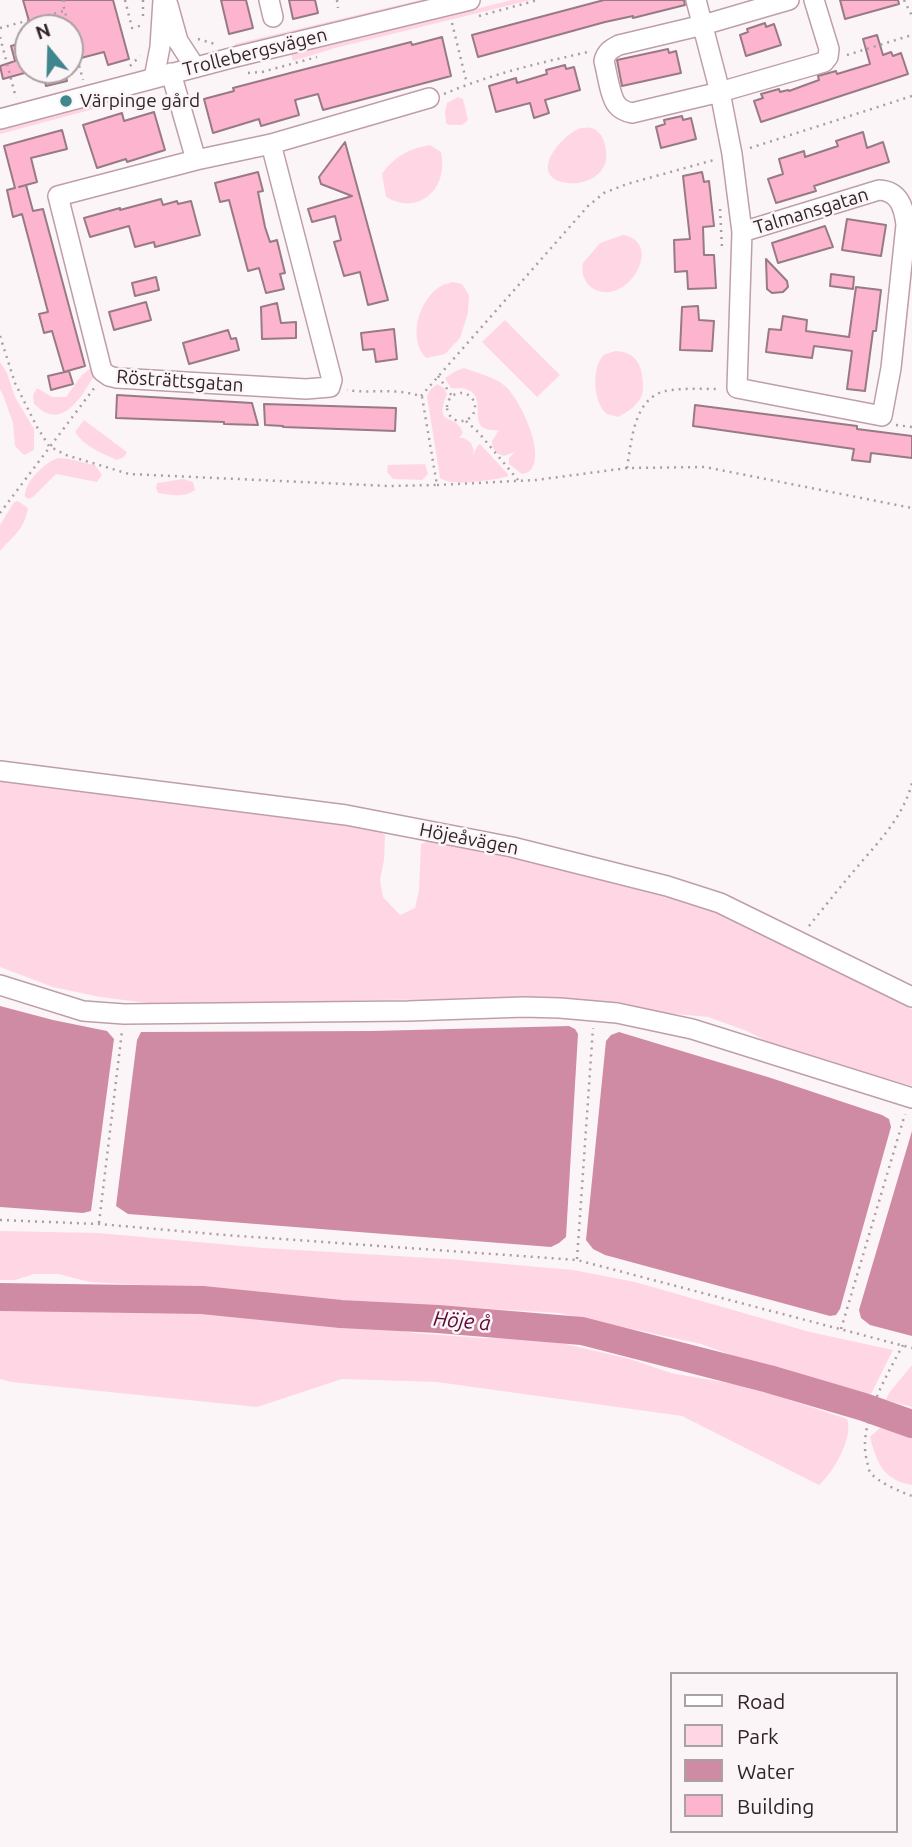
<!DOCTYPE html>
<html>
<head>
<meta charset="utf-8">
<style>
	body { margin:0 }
	#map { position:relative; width:912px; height:1847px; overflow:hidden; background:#fcf5f7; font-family:Ubuntu,sans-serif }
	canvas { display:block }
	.legend { position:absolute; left:670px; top:1672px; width:228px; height:161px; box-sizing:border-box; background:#fcf5f7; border:2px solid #aaa1a4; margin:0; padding:9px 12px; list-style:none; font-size:21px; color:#2f2428 }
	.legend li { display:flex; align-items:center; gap:14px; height:35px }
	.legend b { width:35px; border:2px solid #aaa1a4 }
	.north { position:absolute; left:14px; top:14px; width:70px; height:70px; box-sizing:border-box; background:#fcf5f7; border:2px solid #aaa1a4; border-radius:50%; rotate:341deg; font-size:19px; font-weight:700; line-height:28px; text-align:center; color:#2f2428 }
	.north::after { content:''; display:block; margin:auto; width:24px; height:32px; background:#3f868f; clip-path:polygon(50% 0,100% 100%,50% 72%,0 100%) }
</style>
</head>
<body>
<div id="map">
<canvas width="912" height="1847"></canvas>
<ul class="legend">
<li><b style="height:9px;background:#fff"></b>Road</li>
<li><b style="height:19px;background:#ffd7e4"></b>Park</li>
<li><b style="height:19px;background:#d08ba4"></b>Water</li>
<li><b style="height:19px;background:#fdb4ce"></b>Building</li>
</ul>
<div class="north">N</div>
</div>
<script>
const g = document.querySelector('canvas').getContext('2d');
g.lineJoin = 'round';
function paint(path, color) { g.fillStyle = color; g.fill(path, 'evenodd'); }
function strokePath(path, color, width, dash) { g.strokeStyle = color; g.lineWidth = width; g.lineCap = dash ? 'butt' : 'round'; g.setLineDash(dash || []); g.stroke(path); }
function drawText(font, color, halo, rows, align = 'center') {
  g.font = font + ' Ubuntu,sans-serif'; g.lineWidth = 5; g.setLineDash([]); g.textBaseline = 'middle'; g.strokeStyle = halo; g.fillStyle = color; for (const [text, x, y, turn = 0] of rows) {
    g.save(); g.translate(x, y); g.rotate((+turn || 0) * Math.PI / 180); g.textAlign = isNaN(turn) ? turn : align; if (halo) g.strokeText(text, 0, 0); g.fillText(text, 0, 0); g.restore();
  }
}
paint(new Path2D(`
	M420,0H442L234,49L235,44Z
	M512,0H531L335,48L293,61L291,54Z
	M120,96V102L0,134V128Z
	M458,97L463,99L468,120L462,125H449L446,123L445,112L447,103Z
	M581,128C584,128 588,127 591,128C603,130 608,149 606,160C603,177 583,185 568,183C527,179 558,136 581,128Z
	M430,145L441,152C449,187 420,217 386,197L382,174C393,157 410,148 430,145Z
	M623,235C666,242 626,310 592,288C584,282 581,273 583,263L600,243Z
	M452,282L462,284L469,295L468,313L460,338L445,354L426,358C407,338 419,299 441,286C444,284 448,284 452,282Z
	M505,320L560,375L537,397L482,342Z
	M615,351C636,352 642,364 643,384C643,387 643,392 642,395C638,405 628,412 618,417C617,417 608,414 607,414C593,404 591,366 604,355C606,354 612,352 615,351Z
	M0,362L7,373L15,397L34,429V450L24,455L15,446L13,423L3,395L0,390Z
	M91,368L95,374C86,389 70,420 49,414C43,412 39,408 34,404L33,395L37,388L52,397H66L82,375Z
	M464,368C477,373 495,377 505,386C520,399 544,450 532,468C530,472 526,473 522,474L509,464V458L515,452L504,456C496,454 492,449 492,441L499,430C462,433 490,399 468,390C463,387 456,389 451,388L445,378L456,371Z
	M437,384L444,388L447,394C433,429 456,411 463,433L459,438H464L471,443L474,451L472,457L478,445L480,444L508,474V476L506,477C491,480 452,487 440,478L427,396L430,390Z
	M84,420L127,452L124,457L117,460C101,453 85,447 75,432Z
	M58,458C71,458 83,463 95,465L102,475L97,482L56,474L33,497L28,499L25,497C24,482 45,462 58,458Z
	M425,464L428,474L422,480L393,479L387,472L388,465Z
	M183,479L193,482L195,490C184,498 171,495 158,493L156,488L157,483Z
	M18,501L28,508C24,530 14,535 0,551V525L14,502Z
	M0,779L372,827L385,835L384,860L380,880L383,897L400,915L415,908L419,890L421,844L435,839L560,866L575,874L696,904L768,933L815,960L912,1009V1086L779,1048L747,1031L708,1017L665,1013L609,1002L543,999L369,1000L255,1005H163L100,997L53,987L0,967Z
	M0,1231L98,1233L264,1248L448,1259L573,1270L635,1282L810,1332L893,1350L871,1394L748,1361L701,1344L559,1313L324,1299L228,1290L90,1282L58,1274H34L15,1280H0Z
	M0,1308H165L358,1322L414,1333L480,1338L544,1339L630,1359L671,1373L751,1387L847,1419C854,1437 833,1473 819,1485L682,1416L437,1382L342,1379L257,1407L11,1382L0,1379Z
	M912,1365V1407L886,1400L889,1393Z
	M880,1428L912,1436V1485C883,1480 877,1463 870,1437Z`), '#ffd7e4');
paint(new Path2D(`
	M0,1006L53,1020L107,1031L114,1039L91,1211L83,1213L0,1207Z
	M569,1026L575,1029L578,1034L566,1237L559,1243L551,1247L128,1214L116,1206L137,1040L141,1032L372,1031Z
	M619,1032L771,1078L882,1115L889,1119L891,1127L840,1309L836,1315L830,1316L605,1255L593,1249L586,1240L606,1041L611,1035Z
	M912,1131V1336L870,1325L861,1318L859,1310Z`), '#d08ba4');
strokePath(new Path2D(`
	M0,1297L202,1300L341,1314L438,1319L582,1331L769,1379L864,1407L912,1424`), '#d08ba4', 28);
const building = new Path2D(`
	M23,0H113L129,59L108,65L104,52L81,58L73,28H31Z
	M221,0H246L253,28L229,34Z
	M289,0H315L318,13L293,19Z
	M604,0H684L685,5L633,18V16L605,22L478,57L472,35Z
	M840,0H898L899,4L845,19Z
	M765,23L766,27L774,24L781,45L746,56L740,35L748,32L747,29Z
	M877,35L883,55L891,52L893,56L901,53L908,74L761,122L754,101L763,98L761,94L779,89L780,92L788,90L789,91L819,80L818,76L836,71L837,74L870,64L863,39Z
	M442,37L451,76L323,110L318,94L295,100L299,115L261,126L259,119L213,133L204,99L234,91L233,88L294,72L411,42L412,45Z
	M28,41V72L3,79L0,66L15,61L11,46Z
	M668,49L669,53L676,51L681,73L622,86L617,60Z
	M565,65L566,69L574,67L580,90L545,100L549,113L534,118L530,103L496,112L489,86L516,78L517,83L547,74L546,70Z
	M42,70H64L67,81L46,86Z
	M154,112L165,150L127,162L126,159L97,168L83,125L122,113L124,121Z
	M682,116L683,120L691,118L696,139L661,148L656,127L665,124L664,120Z
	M62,130L67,149L31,158L37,182L19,187L26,185L33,211L43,209L85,366L64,372L52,331L44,333L39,314L48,312L22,214L13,217L7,190L15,188L4,146Z
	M863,132L867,148L883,142L889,162L814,186L816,191L776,203L768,179L783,174L779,159L804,151L805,157L838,146L836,141Z
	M345,142L388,300L368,305L360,272L344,276L334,242L341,240L335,216L312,222L308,209L352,196L321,184L319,177Z
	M258,172L263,191L258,192L265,227L270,242L277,240L285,273L280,274L284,289L266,293L259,268L248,271L229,200L220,202L215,183Z
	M702,172L704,182L709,181L714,226L703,227L704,255H714L716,288L688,289L687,271L675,272L674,240L690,239L683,176Z
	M161,199L163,205L177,201L178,204L191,201L200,235L155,247L154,242L135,247L129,226L90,237L84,218L120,208V210Z
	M847,219L886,225L881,256L842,250Z
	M825,226L833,247L778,263L772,243Z
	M766,259L787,281L788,287L783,292L772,293L767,289Z
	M831,274L854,277L853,289L830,286Z
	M156,277L159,290L135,296L132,283Z
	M856,287L881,290L876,331H873L865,391L847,389L852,351L814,346L812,358L766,352L769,329L781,330L783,316L807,320L806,331L849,337Z
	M146,302L151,320L114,330L109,312Z
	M277,303L281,323L296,322V338L262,339L261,307Z
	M698,306L699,320L714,321L712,351L680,350L682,307Z
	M394,329L397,359L376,362L374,349L363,350L361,333Z
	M228,330L231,339L236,338L239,350L189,364L183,343Z
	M69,371L73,384L51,390L48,376Z
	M117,395L252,403L258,425L224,424V422L116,418Z
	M264,404L396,408L395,431L283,427V426L265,425Z
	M695,405L857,426V429L912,436V458L871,453L870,462L852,460L854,449L693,426Z`);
paint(building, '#fdb4ce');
strokePath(building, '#977a84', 2);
const minor = new Path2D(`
	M269,0L273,17
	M696,0L720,92L732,154L742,232L737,388L882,416L891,368L906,225C904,207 899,191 879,190L742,232
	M789,0L703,25L619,45C611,49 606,52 604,61C607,72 610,97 617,105C621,110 627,112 632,113L720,92L824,62L828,57L829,49L814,0
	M168,5L178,41L195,67
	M171,73L196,160L58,196L102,371L109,376L117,378L306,389L330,387L332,380L271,144L429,98
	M154,78L160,47L163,0
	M0,119L231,58L470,0
	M196,160L271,144
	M0,771L346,815L512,847L667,886L720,903L912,997
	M0,985L83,1011L124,1014L408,1011L524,1007L560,1008L617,1013L692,1029L912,1098`);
strokePath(minor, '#be9fa9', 22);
strokePath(new Path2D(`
	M64,0L63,4L69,28
	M125,0L132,28L143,25
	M143,0V17
	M337,0L338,8
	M904,0L912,16
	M479,16L538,0
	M452,23L467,84
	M0,28L64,11
	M70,32L83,80
	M0,37L16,98
	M198,39L215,44
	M847,55L912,35
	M130,66L140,56
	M248,73L262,72L317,57
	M444,94C491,74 539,63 588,52
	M750,148L912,96
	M720,209L722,248
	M0,336L15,383L37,427L49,446L66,455L129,474L389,486L437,485L422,397C399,387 372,394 347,390
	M438,376L452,396
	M447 407a14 14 0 1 1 28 0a14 14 0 1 1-28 0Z
	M421,396L588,206L604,193L627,184L714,160
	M466,421L479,433L518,480
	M896,425L912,427
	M627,468C632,438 634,394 671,390C687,388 704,389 720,389
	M437,485L536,480L627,468L705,467L912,508
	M0,513L95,387
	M809,926C825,906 841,886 858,866C880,840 903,817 912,783
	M0,1220L99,1224L225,1235L577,1260L912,1348
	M99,1223L122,1031
	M577,1259L593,1028
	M841,1329L905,1114
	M903,1345C886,1376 857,1426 867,1461C868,1465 868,1469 870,1472C877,1482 901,1492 912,1496`), '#a79fa2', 2.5, [2, 5]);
strokePath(minor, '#fff', 19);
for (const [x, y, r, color] of [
	[66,101,7,"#3f868f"]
]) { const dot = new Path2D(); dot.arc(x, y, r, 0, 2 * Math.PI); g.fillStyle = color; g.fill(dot); strokePath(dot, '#fcf5f7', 2.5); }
drawText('19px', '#2f2428', '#fcf5f7', [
	["Trollebergsvägen",255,52,-14],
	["Talmansgatan",811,211,-17],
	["Rösträttsgatan",180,381,4],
	["Höjeåvägen",469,839,11]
]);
drawText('19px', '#2f2428', '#fcf5f7', [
	["Värpinge gård",80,101]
], 'left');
drawText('italic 21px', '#5c0834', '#fcf5f7', [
	["Höje å",462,1321,5]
]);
</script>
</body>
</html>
